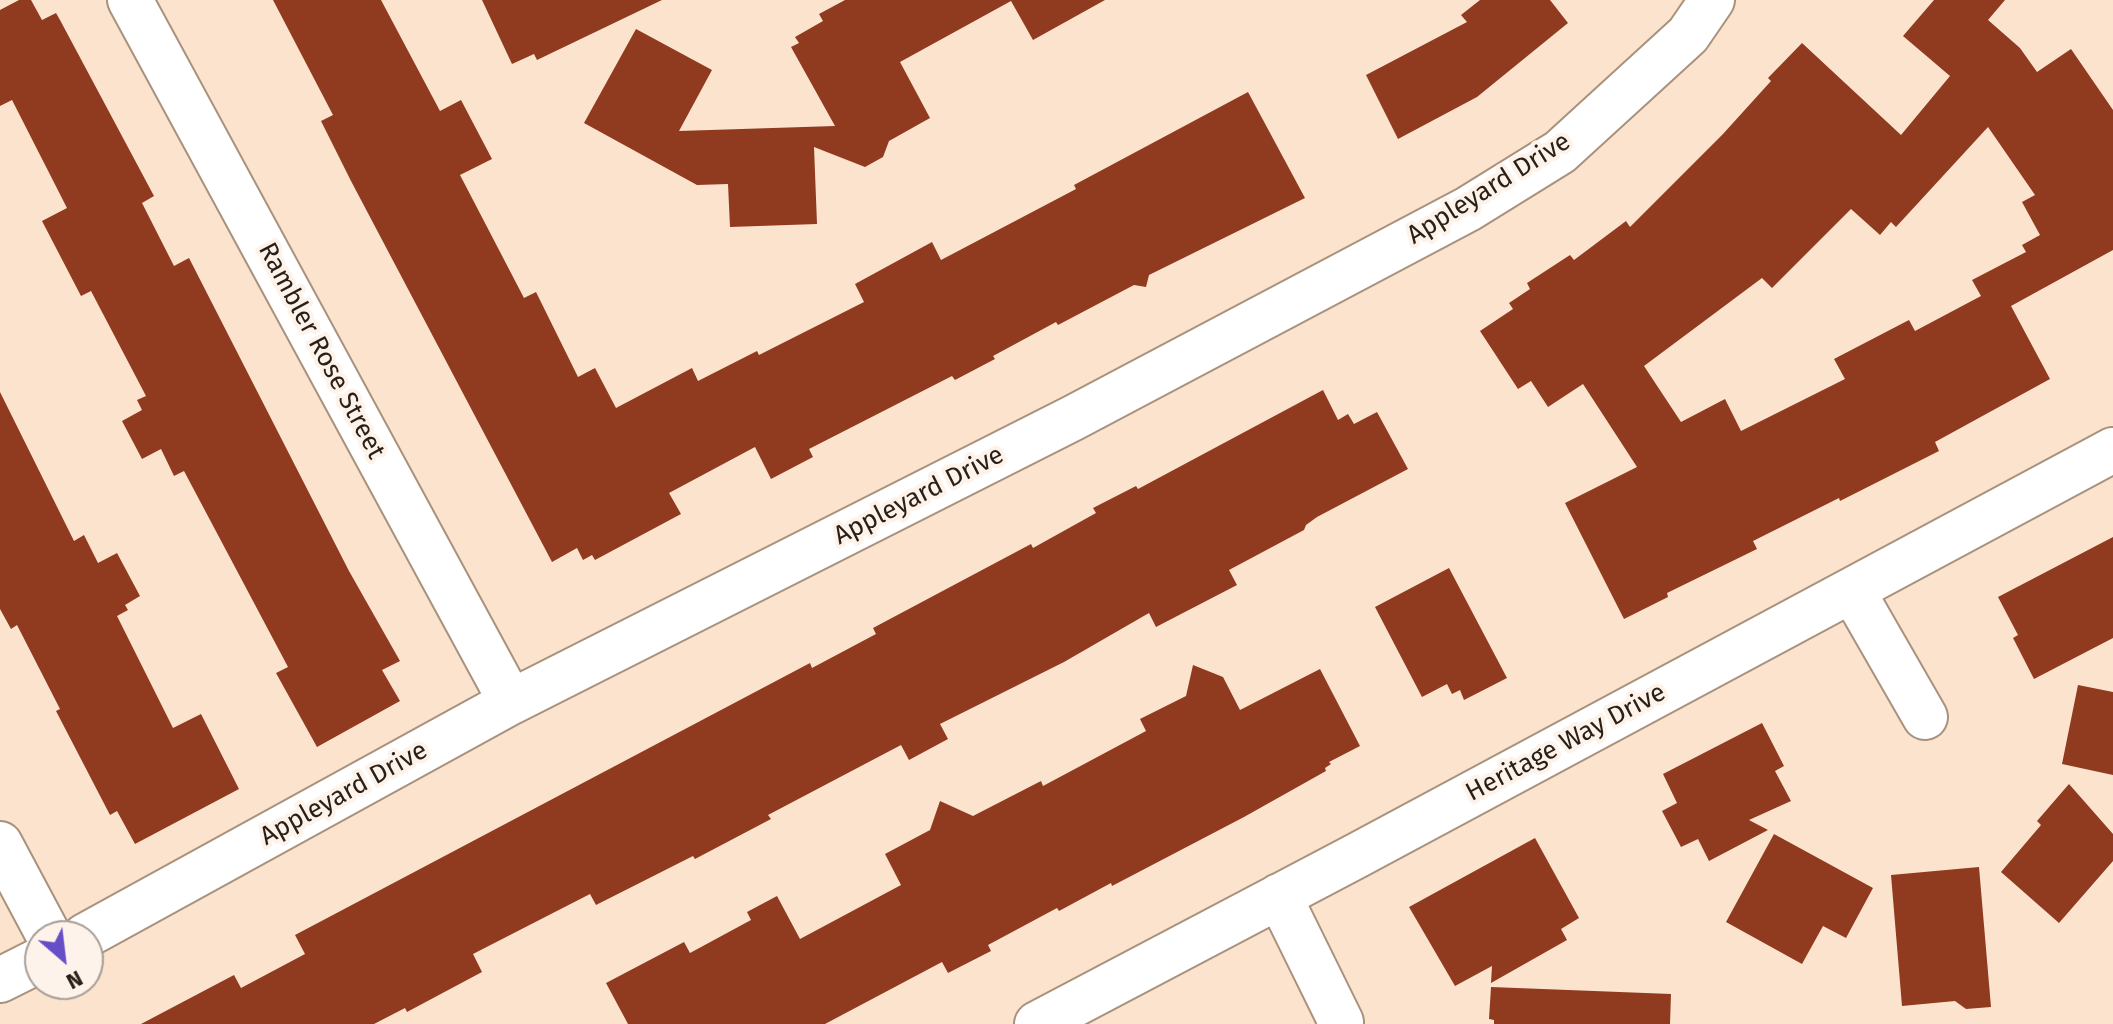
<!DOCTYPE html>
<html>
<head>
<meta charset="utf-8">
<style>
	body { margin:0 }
	#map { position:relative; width:2113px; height:1024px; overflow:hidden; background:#fce3cd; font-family:"Fira Sans",sans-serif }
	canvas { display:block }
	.north { position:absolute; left:24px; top:920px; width:80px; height:80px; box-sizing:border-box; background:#fef3ea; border:2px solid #a89e96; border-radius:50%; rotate:152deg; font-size:22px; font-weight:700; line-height:32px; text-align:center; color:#281f17 }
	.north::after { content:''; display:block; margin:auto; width:28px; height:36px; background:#664ec7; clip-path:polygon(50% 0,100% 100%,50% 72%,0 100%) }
</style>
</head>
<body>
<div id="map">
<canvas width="2113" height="1024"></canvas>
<div class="north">N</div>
</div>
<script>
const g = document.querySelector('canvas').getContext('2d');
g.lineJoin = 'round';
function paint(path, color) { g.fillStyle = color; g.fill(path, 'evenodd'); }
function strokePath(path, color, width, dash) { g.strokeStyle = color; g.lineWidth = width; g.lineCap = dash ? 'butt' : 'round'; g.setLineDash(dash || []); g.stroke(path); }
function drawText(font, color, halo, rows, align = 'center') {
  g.font = font + ' "Fira Sans",sans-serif'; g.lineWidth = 8; g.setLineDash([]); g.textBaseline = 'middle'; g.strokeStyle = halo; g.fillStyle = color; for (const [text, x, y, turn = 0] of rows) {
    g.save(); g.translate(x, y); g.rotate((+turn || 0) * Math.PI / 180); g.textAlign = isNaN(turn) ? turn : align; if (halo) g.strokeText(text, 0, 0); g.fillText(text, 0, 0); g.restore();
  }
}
paint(new Path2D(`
	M19,0H31L42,20L56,13L60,20L154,196L142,203L174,266L189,258L349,571L400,661L382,670L400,701L317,747L276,673L288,667L184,471L174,476L161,449L142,459L122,421L142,410L137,400L146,396L91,291L81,296L42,221L67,208L12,100L0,106V10Z
	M273,0H381L440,111L461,100L492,159L460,175L524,298L536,292L578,377L595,368L616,408L692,368L698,381L757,351L759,355L864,302L855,284L932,242L941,260L1076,189L1074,185L1248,92L1305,198L1149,275L1146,287L1134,285L1058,325L1056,322L993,356L995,359L955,380L952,376L809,449L813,457L771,479L755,447L669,493L681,514L595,560L592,555L583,560L577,548L552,562L351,181L321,121L333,115Z
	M482,0H662L537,60L534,54L512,64Z
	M845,0H1105L1033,40L1011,1L900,62L930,118L889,141L883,157L865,167L814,147L817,224L730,227L728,184L697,185L584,123L636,29L712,70L679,131L835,126L791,47L799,43L795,37L823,21L819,14Z
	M1480,0H1550L1568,23L1477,97L1398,139L1366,75L1467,22L1461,15Z
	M1934,0H2005L1988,20L2020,48L2037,72L2071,49L2113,110V250L2011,306L2050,379L1935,442L1939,451L1840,501L1839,498L1753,541L1757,549L1667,593L1668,597L1624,619L1565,503L1637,467L1583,384L1548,407L1531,381L1518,389L1480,331L1513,309L1509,303L1530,289L1527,283L1570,255L1574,260L1626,221L1630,227L1723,134L1771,81L1768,78L1802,43L1901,135L1950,76L1903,36ZM1988,127L2035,195L2022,202L2040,235L2022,245L2026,252L1972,280L1981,296L1915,331L1909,320L1834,359L1845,379L1741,431L1725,399L1681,422L1644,366L1762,278L1772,288L1851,209L1880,235L1891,222L1896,227Z
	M1323,390L1338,420L1348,414L1354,424L1377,412L1408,469L1317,517L1306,525L1304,530L1229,570L1237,585L1156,627L1149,613L1064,662L940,724L948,739L909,760L901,745L768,815L771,819L695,859L693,856L596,905L590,894L473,954L482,972L407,1012L405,1008L374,1024H141L234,975L241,988L305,954L295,935L810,663L812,668L876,634L873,628L1031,544L1033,548L1096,513L1093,508L1136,486L1138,489Z
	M0,392L74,541L84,535L98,563L117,553L140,596L125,605L128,610L117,616L173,728L201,714L239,789L135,844L117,811L110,815L56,711L60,709L17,625L11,629L0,609Z
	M2113,537V638L2034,679L2013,638L2018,635L1998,597Z
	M1449,568L1507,678L1464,700L1460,690L1452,694L1447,684L1422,697L1375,607Z
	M1193,665L1223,677L1240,710L1320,669L1360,746L1329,762L1331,764L1325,768L1326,771L1244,817L1112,886L1111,883L1059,911L1057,908L988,945L991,951L948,973L942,962L825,1024H628L606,983L684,942L690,953L751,920L747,912L777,896L800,939L901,885L885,854L930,830L940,801L973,816L1041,781L1043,786L1146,731L1140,719L1186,696Z
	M2078,685L2113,692V775L2062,764Z
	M1762,723L1784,766L1775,771L1791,801L1749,820L1768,830L1709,861L1698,839L1681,847L1662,811L1677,803L1663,774Z
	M2069,784L2113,834V861L2059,923L2001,872L2041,825L2037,821Z
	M1774,834L1873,888L1846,938L1823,926L1802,964L1726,922Z
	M1535,838L1579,918L1561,929L1567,940L1491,983L1492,966L1455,986L1409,907Z
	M1979,867L1991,1007L1966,1009L1955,1001L1902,1006L1891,875Z
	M1491,987L1671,994L1670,1024H1494V1020L1489,1019Z`), '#903a20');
const street = new Path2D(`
	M130,0L511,702
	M1852,590L1925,717
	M0,844L49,936
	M1279,896L1341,1022
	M85,936L511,702L1073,418L1468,209L1560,152L1688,35L1712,0
	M0,980L40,960
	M1037,1024L1356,856L2113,450`);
strokePath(street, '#a9927d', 48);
strokePath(street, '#fff', 44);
drawText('26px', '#281f17', '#fef3ea', [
	["Appleyard Drive",1489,189,-32],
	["Rambler Rose Street",321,351,62],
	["Appleyard Drive",919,496,-27],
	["Heritage Way Drive",1566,743,-28],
	["Appleyard Drive",344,794,-29]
]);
</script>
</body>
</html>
